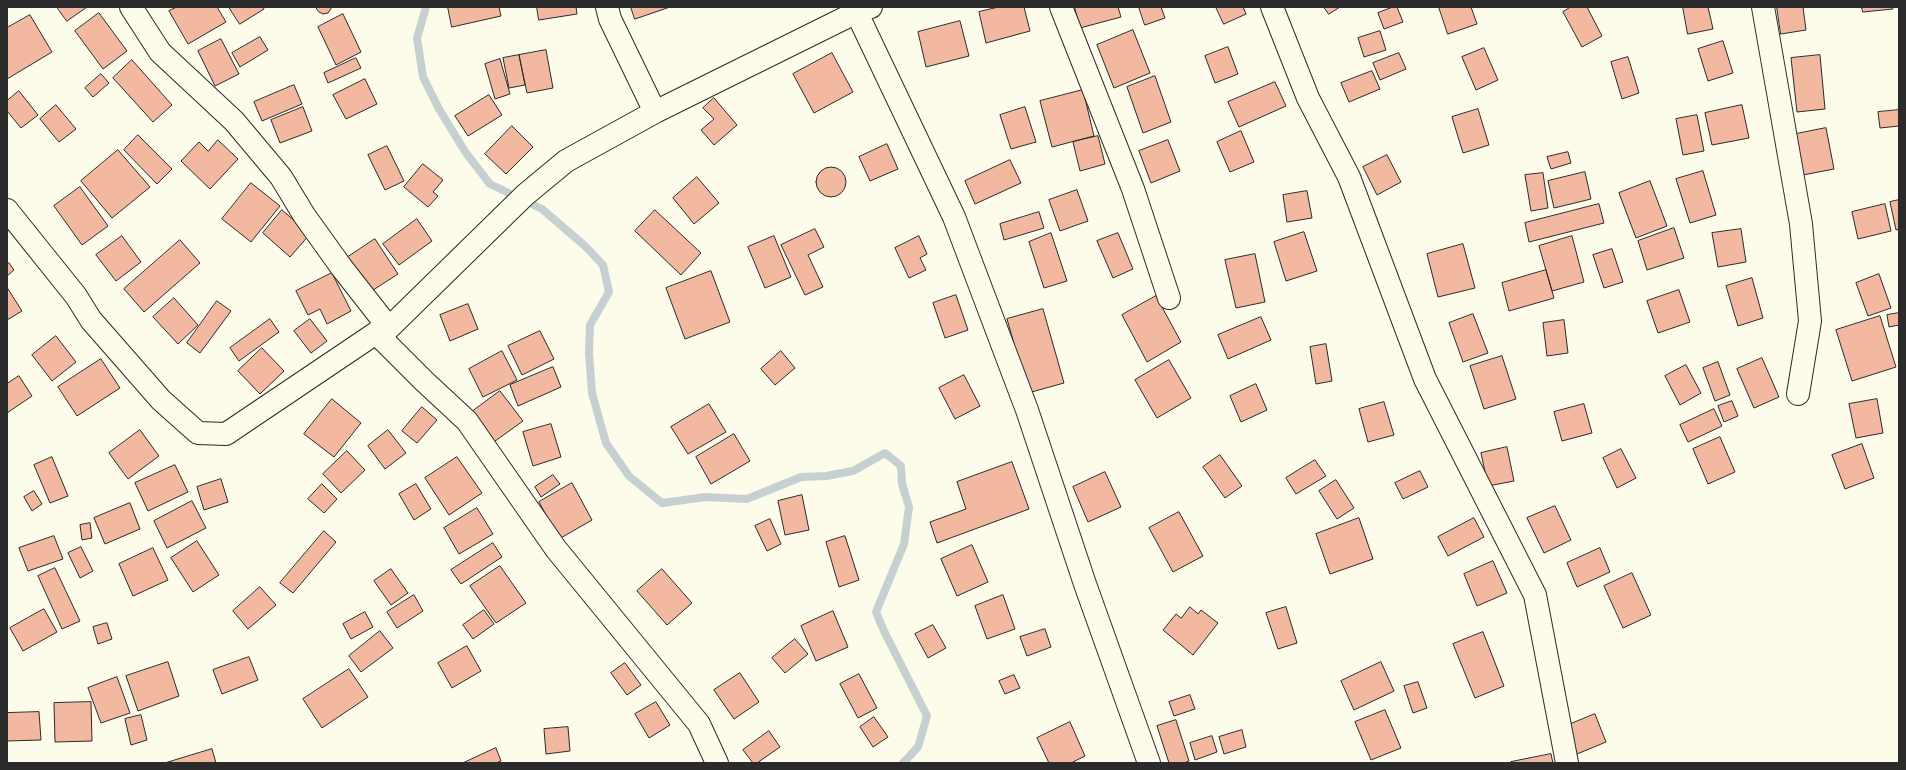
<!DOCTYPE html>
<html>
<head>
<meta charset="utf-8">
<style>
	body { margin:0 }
	#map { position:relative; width:1906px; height:770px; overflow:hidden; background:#fdfbea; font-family:"Libre Baskerville",serif }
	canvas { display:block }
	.frame { position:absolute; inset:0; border:8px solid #2b2b2b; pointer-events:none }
</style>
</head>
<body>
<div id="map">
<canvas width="1906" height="770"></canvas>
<div class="frame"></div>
</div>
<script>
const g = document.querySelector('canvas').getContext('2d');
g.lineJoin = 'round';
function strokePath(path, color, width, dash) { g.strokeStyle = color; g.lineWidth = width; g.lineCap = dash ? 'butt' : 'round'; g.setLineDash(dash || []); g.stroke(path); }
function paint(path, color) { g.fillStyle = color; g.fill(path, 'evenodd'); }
strokePath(new Path2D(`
	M426,7L417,38L423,77L439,109L466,153L490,184L542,209L585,246L603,265L609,292L590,325L589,353L592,393L606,443L629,476L662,503L706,497L747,499L801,477L826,476L853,471L885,453L901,466L902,484L909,507L904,544L876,612L884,631L927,716L918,747L903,763`), '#c7d0d0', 8);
const building = new Path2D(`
	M57,7H87L67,21Z
	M177,7H217L226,22L188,44L169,11Z
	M229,7H263L264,9L240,24Z
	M316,7H332L328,13L323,14L319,12Z
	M448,7H499L501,16L452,27Z
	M537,7H576L577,14L539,20Z
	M631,7H670L635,19Z
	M999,7H1024L1030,31L986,43L979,12Z
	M1075,7H1118L1121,17L1080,28Z
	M1139,7H1161L1165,18L1145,25Z
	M1216,7H1243L1246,14L1224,24Z
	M1324,7H1340L1329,14Z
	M1393,7H1397L1403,22L1384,29L1378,13Z
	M1439,7H1471L1477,24L1448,34Z
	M1571,7H1587L1602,36L1582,47L1563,12Z
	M1683,7H1708L1713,29L1688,34Z
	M1777,7H1803L1806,30L1781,34Z
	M1862,7H1892L1893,9L1863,12Z
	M99,13L127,51L103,69L75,31Z
	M343,14L361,52L336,65L318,27Z
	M30,15L52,52L7,79V28Z
	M960,21L969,56L926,67L918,32Z
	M1133,30L1150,73L1114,88L1097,45Z
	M1380,31L1386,50L1364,57L1358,38Z
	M260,37L268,50L240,67L232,53Z
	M221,39L239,74L215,86L198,51Z
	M1723,41L1733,73L1708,81L1698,49Z
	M1228,47L1238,74L1215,83L1205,56Z
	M1484,48L1498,80L1476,90L1462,57Z
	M546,50L553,88L527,93L519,55Z
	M832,53L853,92L814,113L793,74Z
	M1399,53L1406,69L1380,80L1373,63Z
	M519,55L525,85L509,88L503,58Z
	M1820,55L1825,109L1797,112L1791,58Z
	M1628,57L1639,93L1622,99L1611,62Z
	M356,58L361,68L328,83L324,73Z
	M500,59L510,94L495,99L485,64Z
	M132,60L172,105L153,122L113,78Z
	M1372,71L1380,89L1349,102L1341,83Z
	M101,74L109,83L93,97L85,88Z
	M1155,76L1171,122L1143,133L1127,87Z
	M365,79L377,104L346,119L333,95Z
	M1275,82L1286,106L1239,127L1228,102Z
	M294,85L302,104L262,121L254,102Z
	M1083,90L1094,136L1052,147L1040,101Z
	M19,91L38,115L21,128L7,111V101Z
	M489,95L502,115L468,136L455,116Z
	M714,98L737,125L714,145L701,130L714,119L703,108Z
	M56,105L76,129L59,142L40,119Z
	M1742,105L1749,138L1712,145L1705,113Z
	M303,107L312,131L280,143L271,120Z
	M1025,107L1036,142L1011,149L1000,115Z
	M1478,109L1489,145L1463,153L1452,117Z
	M1899,110V126L1880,128L1878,112Z
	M1697,115L1704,151L1683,155L1676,119Z
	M512,126L533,147L506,174L485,154Z
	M1826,128L1834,169L1803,175L1796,134Z
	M1241,131L1254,162L1230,172L1217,142Z
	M138,135L172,169L157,184L124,150Z
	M1098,136L1105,164L1080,171L1073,142Z
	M218,140L238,159L210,189L181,161L199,142L208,151Z
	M1168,140L1180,171L1151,183L1139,151Z
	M887,144L898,169L870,181L859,157Z
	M387,146L404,181L385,190L368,155Z
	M118,150L150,187L112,218L81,181Z
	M1568,152L1571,163L1551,169L1547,157Z
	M1387,155L1401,182L1377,195L1363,167Z
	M1010,160L1021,183L975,204L965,181Z
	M423,164L443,180L433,192L438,196L428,207L404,187Z
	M816 182a15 15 0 1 1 30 0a15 15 0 1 1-30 0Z
	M1703,171L1716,215L1690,223L1676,179Z
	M1585,172L1591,199L1554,208L1548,181Z
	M1543,173L1548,208L1531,211L1525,175Z
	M697,177L719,203L694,224L673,198Z
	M1650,181L1667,226L1636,238L1619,193Z
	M251,183L280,206L251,242L222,219Z
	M80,187L108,226L82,245L54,206Z
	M1077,190L1088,221L1060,231L1049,200Z
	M1307,191L1312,218L1287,222L1283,195Z
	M1899,200V229L1896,230L1890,202Z
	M1599,204L1604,223L1529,242L1525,223Z
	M1885,204L1891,231L1858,239L1852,212Z
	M282,210L310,234L290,257L263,233Z
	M655,210L701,253L681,275L635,231Z
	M1039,212L1044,228L1004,240L1000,224Z
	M417,219L432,241L399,265L383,244Z
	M1674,228L1684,258L1647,270L1638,241Z
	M815,229L824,247L808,255L823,287L805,295L781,245Z
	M1741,229L1746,262L1718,267L1712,233Z
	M1304,232L1317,271L1286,281L1274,242Z
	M1051,233L1067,281L1044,288L1029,242Z
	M1118,233L1133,269L1113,278L1097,241Z
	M122,236L141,262L116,281L96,255Z
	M774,236L791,277L765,288L748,247Z
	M919,236L927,254L920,258L926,270L909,278L895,248Z
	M1572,236L1584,282L1552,291L1539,246Z
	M375,239L398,274L367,294L345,259Z
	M180,240L200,263L144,312L124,289Z
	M1463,244L1475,288L1438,297L1427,254Z
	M1612,249L1623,282L1604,288L1593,255Z
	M1255,254L1265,302L1236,308L1225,260Z
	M9,263L14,270L7,276V265Z
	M1546,270L1554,298L1509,311L1502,283Z
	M711,271L730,322L685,339L666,288Z
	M332,273L351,311L327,324L320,309L308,315L296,291Z
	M1879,274L1891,308L1868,316L1856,283Z
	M1752,278L1763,318L1738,326L1726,286Z
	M8,289L22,311L7,320V290Z
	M1679,290L1690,322L1658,333L1647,301Z
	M956,295L968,330L945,338L933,303Z
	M1156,296L1181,342L1147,362L1122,315Z
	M174,298L198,325L178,344L153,317Z
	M217,301L231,311L200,353L187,343Z
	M468,304L478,329L450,341L440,315Z
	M1043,309L1064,383L1028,393L1007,319Z
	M1899,313V325L1889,327L1887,315Z
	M1473,314L1488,353L1463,362L1449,323Z
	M1880,316L1896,367L1852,381L1836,330Z
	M1261,317L1271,340L1228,359L1218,335Z
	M270,319L279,332L239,361L230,348Z
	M310,319L327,341L311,353L294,331Z
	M1564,320L1568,353L1547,356L1543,323Z
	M540,331L554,359L522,375L508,346Z
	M56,336L76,362L52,381L32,355Z
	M1326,344L1332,381L1316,384L1310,347Z
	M262,348L284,371L260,394L238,371Z
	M502,351L517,380L483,397L469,369Z
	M781,351L795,368L775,385L761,369Z
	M1502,356L1516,399L1484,409L1470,366Z
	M1762,358L1779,397L1754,408L1737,369Z
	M101,359L120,388L77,416L58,387Z
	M1169,360L1191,398L1157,418L1135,380Z
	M1718,362L1730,395L1715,401L1703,368Z
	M1686,365L1701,393L1680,405L1665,376Z
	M553,367L561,387L518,406L510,385Z
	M964,375L980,406L955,419L939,388Z
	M19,376L32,396L7,413V384Z
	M1256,384L1267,410L1241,422L1230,396Z
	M500,391L523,421L491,444L469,414Z
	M332,399L361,423L334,457L304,434Z
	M1877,399L1883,433L1856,438L1849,404Z
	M1732,401L1738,416L1724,422L1718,406Z
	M1384,402L1394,435L1368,442L1359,409Z
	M709,404L726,432L688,454L671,427Z
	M1584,404L1592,433L1562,441L1554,412Z
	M422,407L437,420L417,443L402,431Z
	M1714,409L1722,426L1688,442L1680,425Z
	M551,424L561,457L533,466L523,432Z
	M140,430L159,456L128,479L109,453Z
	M388,430L406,453L385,469L368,446Z
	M734,434L750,461L711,484L696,457Z
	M1720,437L1735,472L1708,484L1693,449Z
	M1862,444L1874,478L1845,489L1832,455Z
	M1507,447L1514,481L1488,486L1481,453Z
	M1621,449L1636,478L1617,488L1603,458Z
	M347,451L365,470L341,493L323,474Z
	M1220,455L1242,486L1225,498L1203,467Z
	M52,457L68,496L50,503L34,465Z
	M457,457L482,493L449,515L425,478Z
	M1315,460L1326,476L1296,494L1286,478Z
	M1012,462L1029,509L937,543L930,522L966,509L957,482Z
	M175,465L188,492L148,511L135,483Z
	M1420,471L1428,487L1403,499L1395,483Z
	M1105,472L1121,507L1088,522L1073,487Z
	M553,475L560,484L541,497L535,487Z
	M221,479L228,502L204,510L197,487Z
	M1336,480L1354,508L1337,519L1319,491Z
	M572,483L592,520L559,539L539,502Z
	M322,484L337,499L324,513L308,499Z
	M416,484L431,509L414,520L399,494Z
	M34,491L42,504L32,511L24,497Z
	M802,495L809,530L785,535L778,501Z
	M192,501L206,528L167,548L154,521Z
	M130,503L140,529L105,544L94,518Z
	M1555,506L1571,540L1544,553L1527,518Z
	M477,508L493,534L459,554L444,528Z
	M1179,512L1203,556L1173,572L1149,528Z
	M1359,518L1373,559L1330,574L1316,534Z
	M1474,518L1484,537L1448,556L1438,537Z
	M770,519L781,544L767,551L755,526Z
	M90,523L92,538L82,540L80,525Z
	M324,531L336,542L293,593L280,583Z
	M54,536L63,559L28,571L19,548Z
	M845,536L859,580L839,587L826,542Z
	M197,541L219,575L193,592L171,558Z
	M493,543L502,557L461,584L451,570Z
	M972,545L988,582L957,596L941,559Z
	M81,547L93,571L80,578L68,553Z
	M153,548L168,580L133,596L119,564Z
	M1600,548L1610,572L1577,587L1567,563Z
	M1493,561L1507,593L1477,606L1464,574Z
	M500,566L526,603L496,623L470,586Z
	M55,568L80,621L62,629L38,576Z
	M391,569L408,593L391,605L374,581Z
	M662,569L692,603L667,625L637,591Z
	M1632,573L1651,615L1623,628L1604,586Z
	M260,587L276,605L248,629L233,611Z
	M414,595L423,611L397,628L387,612Z
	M1003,595L1015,629L987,639L975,606Z
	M1190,607L1198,614L1201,610L1218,623L1193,655L1163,630L1176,614L1181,618Z
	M1286,607L1297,643L1278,649L1266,613Z
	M44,609L57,632L23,651L10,628Z
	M484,610L494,624L473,639L463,625Z
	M833,611L848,647L816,661L801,626Z
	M365,612L373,627L351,639L343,624Z
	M107,623L112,639L98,644L93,627Z
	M933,625L946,648L928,658L915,634Z
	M1045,629L1051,647L1027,656L1020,637Z
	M380,631L393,648L361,672L349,656Z
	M1483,632L1504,686L1475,698L1453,644Z
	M795,639L808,654L785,673L772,658Z
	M467,646L481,671L452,688L438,663Z
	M249,657L258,680L222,694L213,670Z
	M168,662L179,696L138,711L126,676Z
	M1381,662L1394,691L1354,710L1341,681Z
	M625,663L641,685L627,695L611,673Z
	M349,669L368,697L322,728L303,699Z
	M740,673L759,702L734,719L714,690Z
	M859,674L877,708L858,718L840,684Z
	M1014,675L1020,688L1005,694L999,681Z
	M117,677L130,713L101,723L88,688Z
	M1418,682L1427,708L1413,713L1404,686Z
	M1190,695L1195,709L1174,716L1169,702Z
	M91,702L92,741L55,742L54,703Z
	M656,702L670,725L649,738L635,714Z
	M1385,710L1401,748L1371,760L1355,722Z
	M39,712L41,740L7,741V713Z
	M1595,714L1606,742L1577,754L1566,726Z
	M141,715L147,740L131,745L125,719Z
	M874,717L888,737L873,747L860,727Z
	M1176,720L1189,761L1184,763H1169L1157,726Z
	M1070,722L1085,756L1071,763H1049L1037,738Z
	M568,727L570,751L546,754L544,729Z
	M1242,730L1246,747L1224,754L1219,737Z
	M769,731L780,747L757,763H753L743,750Z
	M1212,736L1217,752L1195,760L1190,743Z
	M496,748L501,761L496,763H463Z
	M212,749L216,763H165Z
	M1551,754L1553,763H1511V762Z`);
paint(building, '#f2b8a0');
strokePath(building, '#2b2b2b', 1);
const street = new Path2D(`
	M131,7L160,52L234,121L281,177L304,215L342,268L389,328
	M607,7L610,19L655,112
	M854,7L954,217L1027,410L1085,584L1149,763
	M1061,7L1133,189L1169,298
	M1272,7L1308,98L1349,177L1425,379L1535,595L1567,763
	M1763,7L1801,224L1810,321L1798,394
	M7,210L76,296L91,320L161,400L198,433L226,434L376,333L389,328L525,195L566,161L655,112L857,12L871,7
	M376,333L424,381L467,421L556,549L699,724L717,763`);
strokePath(street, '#2b2b2b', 24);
strokePath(street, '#fdfbea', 22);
</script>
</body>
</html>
